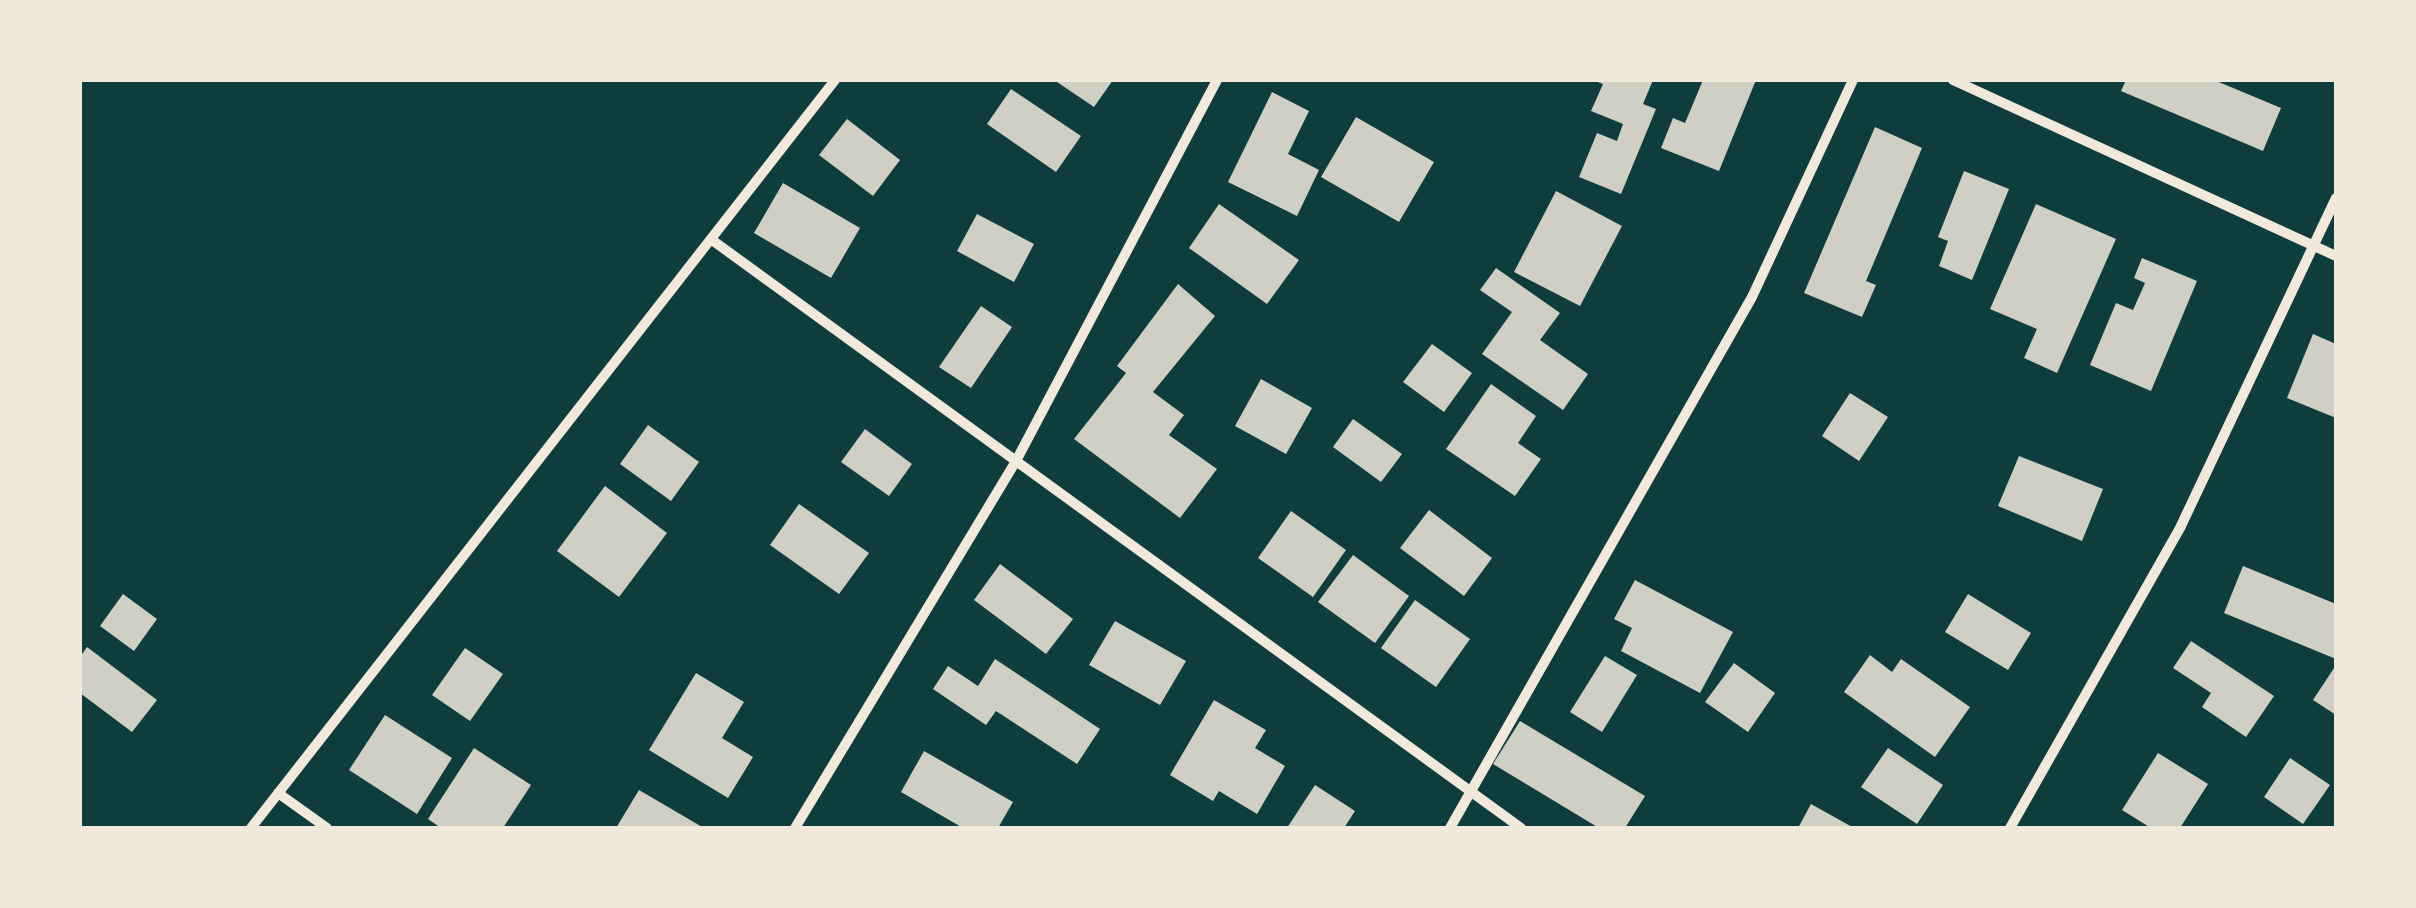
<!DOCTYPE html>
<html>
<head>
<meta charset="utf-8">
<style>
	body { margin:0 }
	#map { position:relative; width:2416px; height:908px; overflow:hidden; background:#0f3d3e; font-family:Rubik,sans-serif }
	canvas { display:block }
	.frame { position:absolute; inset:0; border:82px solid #f1e9da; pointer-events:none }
</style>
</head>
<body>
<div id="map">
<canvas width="2416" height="908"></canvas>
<div class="frame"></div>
</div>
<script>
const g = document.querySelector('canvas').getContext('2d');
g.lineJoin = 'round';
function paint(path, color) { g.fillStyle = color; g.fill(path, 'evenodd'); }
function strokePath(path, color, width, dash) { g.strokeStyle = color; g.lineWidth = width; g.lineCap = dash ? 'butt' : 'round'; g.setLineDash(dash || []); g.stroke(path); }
paint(new Path2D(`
	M1054,80H1113L1094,107Z
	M1592,80H1653L1643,104L1656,109L1621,194L1579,177L1597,133L1617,141L1623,124L1591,111L1603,84Z
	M1703,80H1756L1719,171L1661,148L1673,118L1685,123Z
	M2126,80H2214L2281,108L2263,151L2121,91Z
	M1011,89L1081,136L1056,172L987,124Z
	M1272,92L1309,111L1288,154L1319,170L1297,216L1228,182Z
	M1356,117L1434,162L1399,222L1321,177Z
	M847,119L900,160L873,196L819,155Z
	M1875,127L1922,148L1866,281L1876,285L1862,317L1804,293Z
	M1964,171L2009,189L1972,280L1939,266L1948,241L1938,237Z
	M783,183L860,228L831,278L754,233Z
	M1556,191L1622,226L1580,306L1514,272Z
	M1219,204L1299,260L1267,304L1189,248Z
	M2036,204L2116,239L2057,373L2024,358L2037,329L1990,309Z
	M977,214L1034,244L1014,282L957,251Z
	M2142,258L2197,281L2151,391L2090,365L2116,303L2133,310L2145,283L2134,278Z
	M1496,268L1560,313L1540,340L1588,374L1563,410L1482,354L1512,312L1480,290Z
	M1178,284L1215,316L1153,392L1184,415L1169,435L1217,469L1180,518L1074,439L1126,373L1117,366Z
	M981,306L1012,327L971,388L939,367Z
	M2313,334L2336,344V418L2287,398Z
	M1432,344L1472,373L1444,412L1403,382Z
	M1261,379L1312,408L1286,454L1235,426Z
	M1491,384L1536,416L1518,443L1541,459L1515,496L1446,449Z
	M1850,393L1888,417L1859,461L1822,436Z
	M1353,419L1402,454L1381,482L1333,447Z
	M648,425L699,462L671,501L620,464Z
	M865,429L912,464L889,496L841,462Z
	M2019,456L2103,489L2082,541L1998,506Z
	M605,486L667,533L619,597L557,551Z
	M799,504L869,553L839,594L770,545Z
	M1429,510L1492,558L1464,596L1400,548Z
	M1291,511L1346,550L1313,597L1258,558Z
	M1353,555L1409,596L1375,643L1318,602Z
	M1000,564L1073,619L1046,654L974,600Z
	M2243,566L2336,604V659L2224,613Z
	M1635,580L1733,632L1700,693L1621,651L1632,628L1614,619Z
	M123,594L157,619L134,651L100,626Z
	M1968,594L2031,633L2008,670L1945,632Z
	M1415,600L1470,639L1436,687L1381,648Z
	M1115,621L1186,661L1160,705L1089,665Z
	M2191,641L2274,696L2246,737L2202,707L2211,693L2173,668Z
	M87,647L157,700L132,732L80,693V657Z
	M465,648L503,674L470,721L432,695Z
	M1870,655L1892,672L1901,659L1970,707L1935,757L1844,692Z
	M1605,656L1637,675L1602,732L1570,712Z
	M995,659L1100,729L1077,764L996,711L986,725L933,689L948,666L978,686Z
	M1734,663L1775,693L1748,732L1705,702Z
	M2336,665V715L2313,700Z
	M696,673L744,702L722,738L753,757L728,798L649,750Z
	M1214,700L1266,730L1255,748L1285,766L1257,814L1219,791L1213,801L1170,775Z
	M385,715L452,758L417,814L349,770Z
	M1520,721L1645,796L1625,828H1599L1493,764Z
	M474,748L531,785L503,828H441L428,819Z
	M1888,748L1943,785L1917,824L1861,787Z
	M924,751L1013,802L998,828H963L901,792Z
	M2158,753L2208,784L2180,828H2151L2122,810Z
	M2290,758L2330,785L2303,824L2264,797Z
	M1315,785L1355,811L1344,828H1287Z
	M639,790L704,828H616Z
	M1811,804L1854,828H1798Z`), '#cfcfc3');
strokePath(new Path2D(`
	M1953,80L2336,256
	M712,240L1521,828
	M278,793L327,828
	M251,828L835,80
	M795,828L1016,461L1217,80
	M1450,828L1752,297L1853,80
	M2010,828L2180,528L2336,198`), '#f1e9da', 10);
</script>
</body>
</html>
